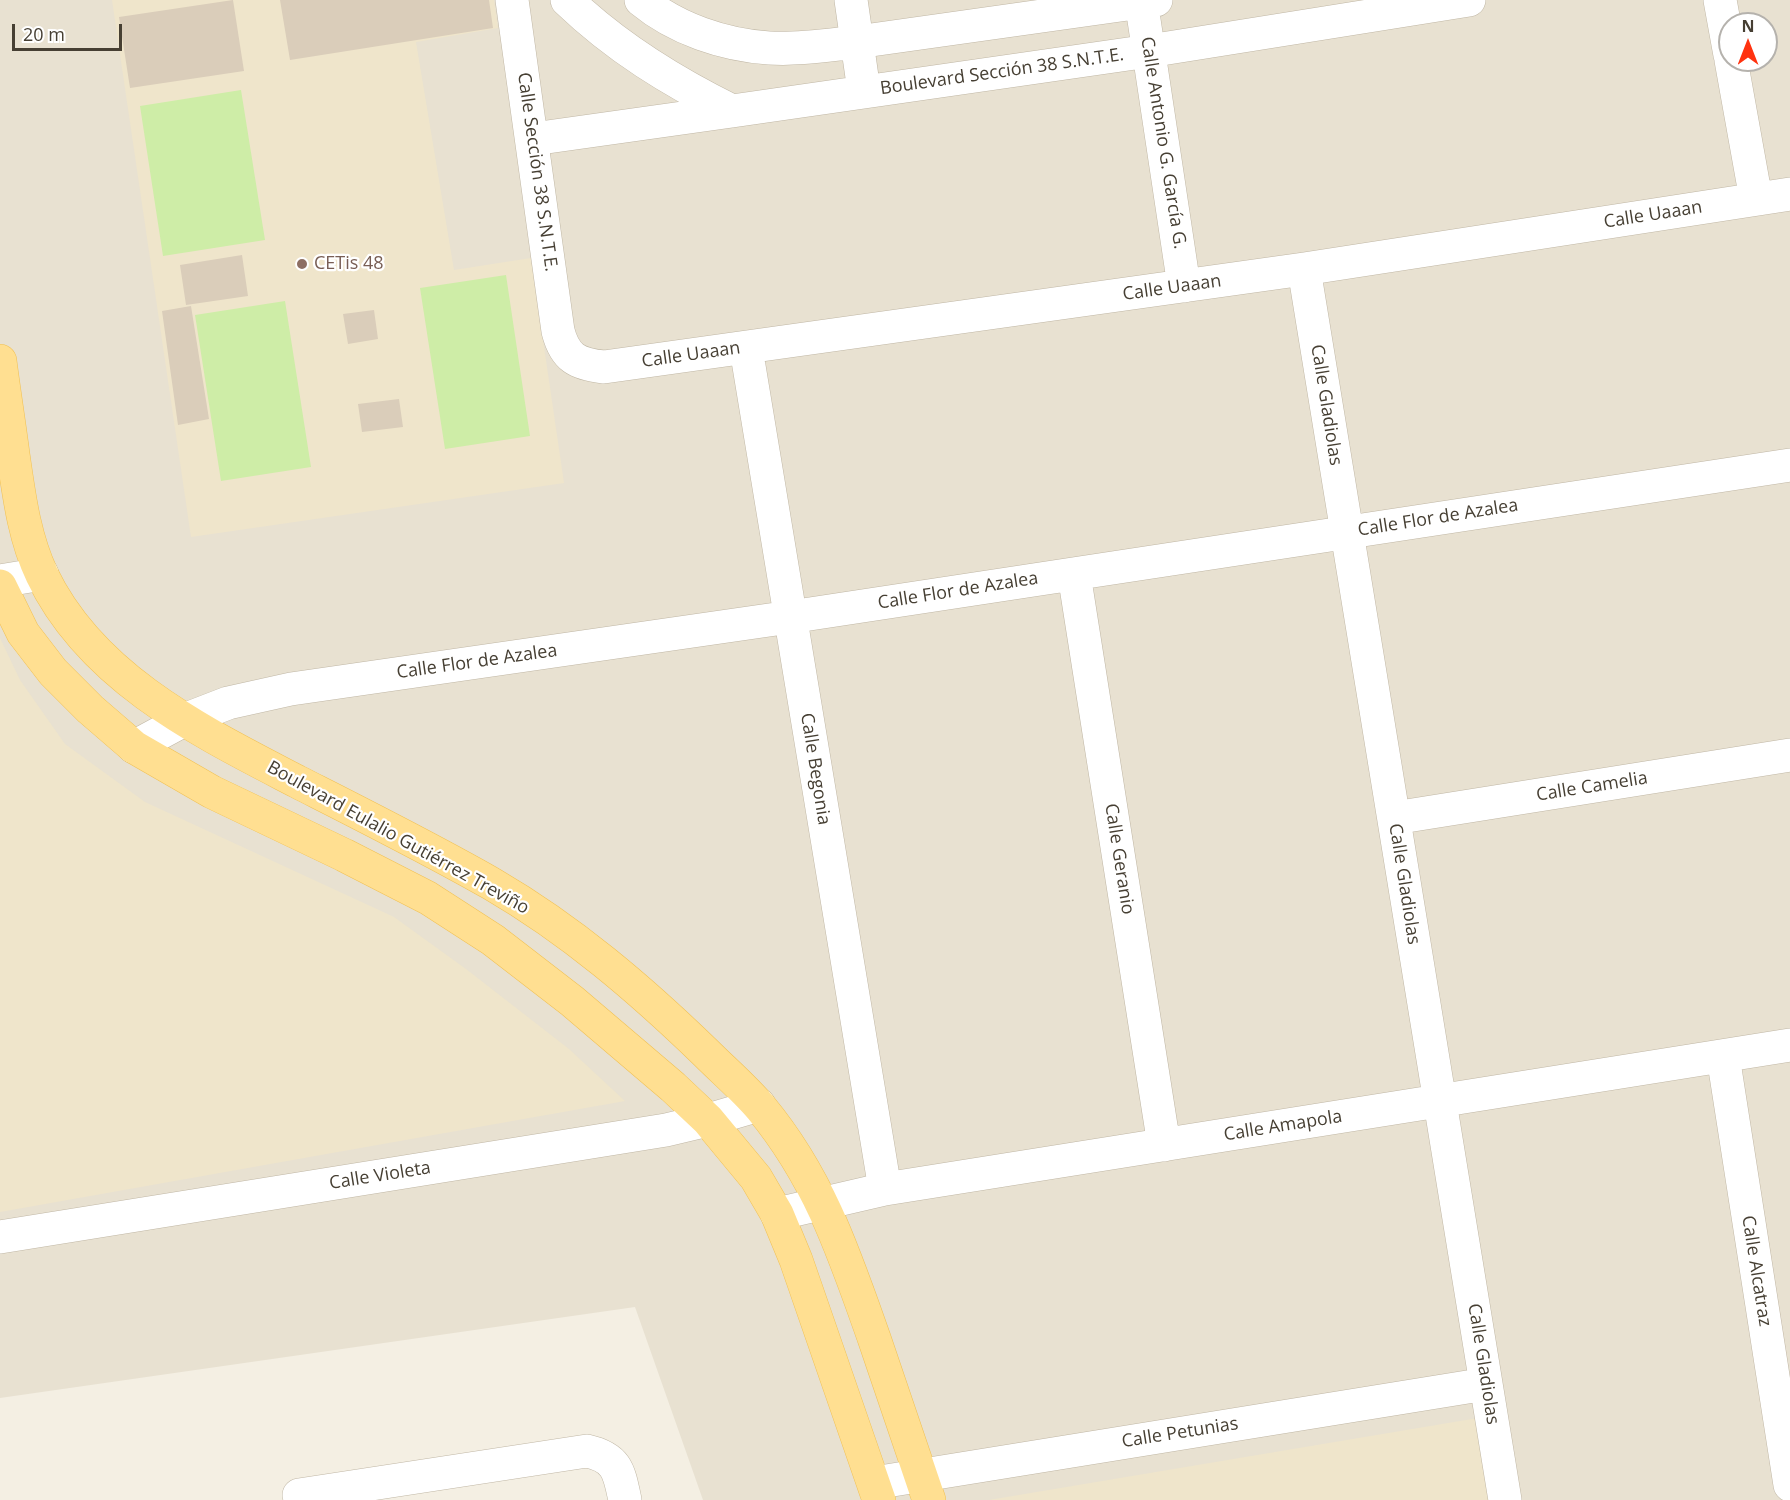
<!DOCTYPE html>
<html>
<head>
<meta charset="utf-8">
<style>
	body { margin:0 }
	#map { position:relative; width:1790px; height:1500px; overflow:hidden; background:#f4efe3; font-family:"Open Sans",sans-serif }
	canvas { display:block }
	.north { position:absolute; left:1718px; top:12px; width:60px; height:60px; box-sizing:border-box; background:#fff; border:2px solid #b5b2ad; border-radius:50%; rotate:0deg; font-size:16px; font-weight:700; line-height:24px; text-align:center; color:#463f33 }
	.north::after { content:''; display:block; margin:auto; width:21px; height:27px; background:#ff320f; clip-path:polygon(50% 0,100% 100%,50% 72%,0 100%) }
	.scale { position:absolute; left:12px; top:24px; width:110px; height:27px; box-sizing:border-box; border:3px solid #463f33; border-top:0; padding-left:8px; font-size:18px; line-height:21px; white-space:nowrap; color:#463f33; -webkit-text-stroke:4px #fff; paint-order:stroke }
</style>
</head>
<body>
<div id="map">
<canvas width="1790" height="1500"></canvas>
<div class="north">N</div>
<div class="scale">20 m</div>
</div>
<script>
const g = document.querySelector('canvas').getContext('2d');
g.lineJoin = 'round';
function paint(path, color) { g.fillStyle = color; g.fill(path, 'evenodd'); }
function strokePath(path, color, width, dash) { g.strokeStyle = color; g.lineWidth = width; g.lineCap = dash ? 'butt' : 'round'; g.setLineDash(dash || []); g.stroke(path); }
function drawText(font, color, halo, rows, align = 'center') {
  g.font = font + ' "Open Sans",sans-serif'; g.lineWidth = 4.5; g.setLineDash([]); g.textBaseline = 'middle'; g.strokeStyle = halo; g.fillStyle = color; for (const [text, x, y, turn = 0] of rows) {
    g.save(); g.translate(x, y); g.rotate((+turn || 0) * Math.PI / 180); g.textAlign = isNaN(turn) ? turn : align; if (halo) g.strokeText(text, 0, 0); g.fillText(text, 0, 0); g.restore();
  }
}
paint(new Path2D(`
	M0,0H1790V1500H703L635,1307L0,1398ZM1730,24H1766V60H1730Z`), '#e8e1d1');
paint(new Path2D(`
	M112,0H494L498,28L416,42L454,270L531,258L564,483L191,537Z
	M0,638L20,680L65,744L145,802L394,917L466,969L569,1049L625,1101L0,1212Z
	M1478,1418L1489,1500H989Z`), '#efe5cb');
paint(new Path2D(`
	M241,90L265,240L163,256L140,106Z
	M506,275L530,436L445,449L420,288Z
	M285,301L311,467L221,481L195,315Z`), '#ceeda7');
paint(new Path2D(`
	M233,0L244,71L130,88L119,17Z
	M280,0H489L493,28L290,60Z
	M242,255L248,296L186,305L180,265Z
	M191,306L209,419L178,425L162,311Z
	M374,310L378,339L348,344L343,314Z
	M399,399L403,427L362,432L358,404Z`), '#dacdba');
const minor = new Path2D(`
	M512,0L558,331C565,358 577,364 604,367L1304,269L1790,194
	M567,0C616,47 671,81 732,111L1149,51L1469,0
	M641,0C676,29 724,45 769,48C798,50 828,45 857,42L1156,0
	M851,0L864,91
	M1141,0L1184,286
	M1720,0L1730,55
	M1731,60L1756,199
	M533,139L732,111
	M1304,269L1505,1500
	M746,348L885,1189
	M1074,574L1164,1145
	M0,581L42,574
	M134,747L184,720L228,703L291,689L790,617L1790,465
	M1394,818L1790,755
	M1723,1056L1790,1485
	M777,1214L885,1189L1790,1045
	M0,1237L666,1130L708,1120L759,1105
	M874,1483L1486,1384
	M299,1495L587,1451C618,1458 619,1472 625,1500`);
const major = new Path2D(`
	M0,361C4,392 9,423 13,454C19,495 24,537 42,575C92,679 202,732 298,782C363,815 429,848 492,884C571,930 640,989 706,1053C724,1071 744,1088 761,1108C819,1178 844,1253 874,1338C892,1392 911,1446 929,1500
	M0,586L23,633L53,672L90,709L134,747L212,792L344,855L428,898L493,940L572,1001L673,1087L708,1120L756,1178L777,1214L796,1260L879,1500`);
strokePath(minor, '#c0b7a5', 34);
strokePath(major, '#f1c154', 34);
strokePath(minor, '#fff', 33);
strokePath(major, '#ffdf91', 33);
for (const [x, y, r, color] of [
	[302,264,6,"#8d6e63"]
]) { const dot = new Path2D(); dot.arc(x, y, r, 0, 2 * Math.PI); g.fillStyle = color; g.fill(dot); strokePath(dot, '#fff', 2); }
drawText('18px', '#463f33', '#fff', [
	["Boulevard Sección 38 S.N.T.E.",1002,72,-8],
	["Calle Antonio G. García G.",1163,143,81],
	["Calle Sección 38 S.N.T.E.",537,172,82],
	["Calle Uaaan",1653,215,-9],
	["Calle Uaaan",1172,288,-8],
	["Calle Uaaan",691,355,-8],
	["Calle Gladiolas",1326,405,81],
	["Calle Flor de Azalea",1438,518,-9],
	["Calle Flor de Azalea",958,591,-9],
	["Calle Flor de Azalea",477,662,-8],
	["Calle Begonia",815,769,81],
	["Calle Camelia",1592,787,-9],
	["Boulevard Eulalio Gutiérrez Treviño",398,838,29],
	["Calle Geranio",1119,859,81],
	["Calle Gladiolas",1404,884,81],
	["Calle Amapola",1283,1126,-9],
	["Calle Violeta",380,1176,-9],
	["Calle Alcatraz",1756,1271,81],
	["Calle Gladiolas",1483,1364,81],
	["Calle Petunias",1180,1433,-9]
]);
drawText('18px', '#785e54', '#fff', [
	["CETis 48",314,264]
], 'left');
</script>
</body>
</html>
